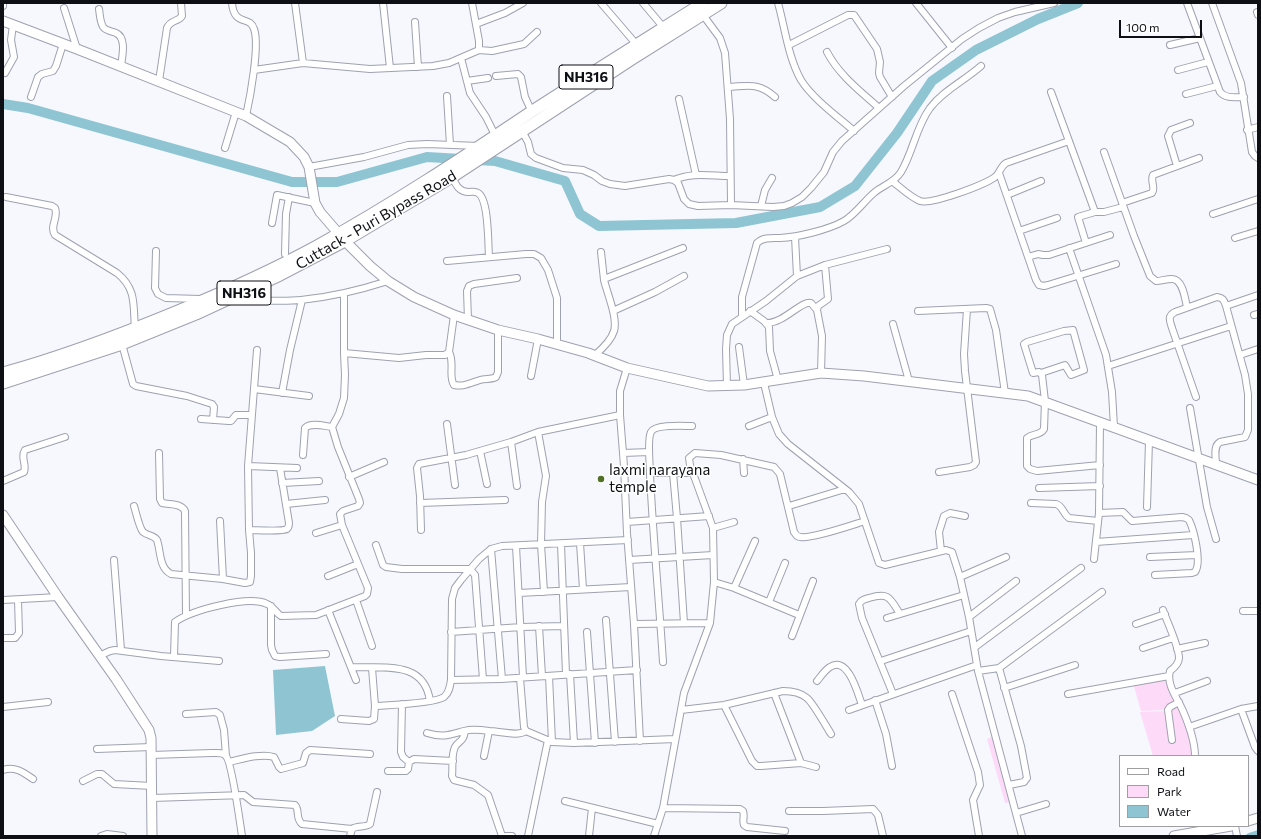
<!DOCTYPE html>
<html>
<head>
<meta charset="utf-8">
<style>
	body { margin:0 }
	#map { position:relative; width:1261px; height:839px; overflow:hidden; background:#f6f8fe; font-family:Commissioner,sans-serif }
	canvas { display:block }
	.frame { position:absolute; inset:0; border:4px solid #0e0f14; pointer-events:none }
	.legend { position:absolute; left:1119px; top:755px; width:130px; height:72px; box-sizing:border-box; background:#fff; border:1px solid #9f9fa1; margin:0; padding:5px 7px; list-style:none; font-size:12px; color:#0e0f14 }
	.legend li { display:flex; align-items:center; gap:8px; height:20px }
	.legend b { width:20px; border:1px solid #9f9fa1 }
	.scale { position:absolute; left:1119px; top:20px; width:83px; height:18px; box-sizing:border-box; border:2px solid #0e0f14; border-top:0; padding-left:5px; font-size:12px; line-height:14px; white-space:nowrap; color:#0e0f14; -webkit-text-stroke:3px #fff; paint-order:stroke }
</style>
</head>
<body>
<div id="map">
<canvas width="1261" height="839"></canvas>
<div class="frame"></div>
<ul class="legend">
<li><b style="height:5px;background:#fff"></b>Road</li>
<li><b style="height:11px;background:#fddaf8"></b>Park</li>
<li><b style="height:11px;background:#8fc5d3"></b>Water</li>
</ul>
<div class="scale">100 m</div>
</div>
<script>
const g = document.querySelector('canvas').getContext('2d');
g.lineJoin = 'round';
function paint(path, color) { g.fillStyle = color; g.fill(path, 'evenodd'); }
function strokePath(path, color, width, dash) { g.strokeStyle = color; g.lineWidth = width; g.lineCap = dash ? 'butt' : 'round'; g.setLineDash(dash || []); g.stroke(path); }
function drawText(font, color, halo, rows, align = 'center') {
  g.font = font + ' Commissioner,sans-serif'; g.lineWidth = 3; g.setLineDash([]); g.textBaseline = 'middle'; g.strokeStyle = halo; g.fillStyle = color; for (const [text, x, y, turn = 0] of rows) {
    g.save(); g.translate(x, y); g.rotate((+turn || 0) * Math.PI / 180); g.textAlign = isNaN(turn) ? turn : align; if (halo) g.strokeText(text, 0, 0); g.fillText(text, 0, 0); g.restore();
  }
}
paint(new Path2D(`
	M1168,676L1178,702L1167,710L1141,711L1133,683Z
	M1178,703L1188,728L1194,756H1153L1140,712L1167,711Z
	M994,736L1011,802L1005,803L987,739Z`), '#fddaf8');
paint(new Path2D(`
	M325,666L335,716L312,731L276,735L273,670Z`), '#8fc5d3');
strokePath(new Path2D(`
	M1249,836L1258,833`), '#8fc5d3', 6);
strokePath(new Path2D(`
	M3,104L28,108L292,182H337L427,157L495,161L565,181L580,214L599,226L736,223L820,207L855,186L897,133L932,81L976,50L1038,19L1078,3`), '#8fc5d3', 10);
const street = new Path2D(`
	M232,3C234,27 250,15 254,29C260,45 250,98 246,116
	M295,3L303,63
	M383,3L390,68
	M601,3L637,45
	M643,3L664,28
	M778,3C785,28 788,57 801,80C812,98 838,117 854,131
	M916,3L952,48
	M1187,3L1220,92C1226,99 1235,97 1244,97
	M1212,3L1241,83L1252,152L1255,156L1258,158
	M3,6V3
	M64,8L77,49
	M99,9C100,15 100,24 104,28C107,31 112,31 116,33C127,38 122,57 121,66
	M1257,12L1258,15
	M703,15L720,38L725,53L730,119L731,205
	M415,22L418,67
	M476,24L505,13L523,3
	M789,45L848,15H854L877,49L880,62L879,73L880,77L892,97
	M1170,45L1200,38
	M479,50L492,51L524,44L537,32
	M827,52C839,75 860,91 879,108
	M461,58L470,93L486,117L496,137
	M254,70L303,63L370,69L433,66L449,63L479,50V41L472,3
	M1178,70L1208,62
	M5,73L14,57L11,40L13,25
	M496,76L518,74L521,77L525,97L532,112
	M159,81L167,28C170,20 178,22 182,16L181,3
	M467,81L488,78
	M728,87C749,86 758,82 775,97
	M1051,92L1095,212H1104L1123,207
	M1186,94L1217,86
	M447,96L450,145
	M31,97L38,77L42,74L53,71L56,66L63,44
	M679,99L696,175
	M1247,130L1258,127
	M522,131L528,142L531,154L536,158L563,168L583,170L594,175L602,181L610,184L625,186L669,179L674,180L678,183L684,199L689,204L698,206L731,205L773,207L784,206L792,203L802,197L811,188L824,172L833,152L842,141L904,86L962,39L979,28L998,18L1015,12L1054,3
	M225,148L236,112
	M1104,152L1134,236L1150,276L1156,281C1161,281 1166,279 1172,279C1183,279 1185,299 1187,307
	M1177,166L1168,136L1171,130L1190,123
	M309,167L364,157L408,145L427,144L479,146
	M999,173L1036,280L1039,285L1044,286L1048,285L1116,264
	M452,177C456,185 459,192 469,192C473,192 475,191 478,193C489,199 488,244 489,257
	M674,180C692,172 711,176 730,176
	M892,181C900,187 910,197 920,201C931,205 984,185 995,177C1000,173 1000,167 1006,163L1069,141
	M1007,195L1041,181
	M6,197L52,206L55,208C59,218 49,226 55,235L117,273C137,289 133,306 135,329
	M1122,203L1152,193C1156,188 1150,181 1153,175L1199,158
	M761,206L765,190L772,178
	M1213,214L1258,199
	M272,223L277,195L315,203
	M1019,231L1057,218
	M795,237L797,276
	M1235,238L1258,231
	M1086,243L1078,217L1095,212
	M1069,248L1106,355L1112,392L1114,427
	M156,251L155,288L158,294L166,298L200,299
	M285,254L286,214L289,197
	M1028,257L1038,254L1043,255H1049L1110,235
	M447,261L526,254H534L541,258L548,270L557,298V344
	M604,279L683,248
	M234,299C256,300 279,302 301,300C331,297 360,290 388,281
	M1226,306L1258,295
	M613,311L655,292L684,276
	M750,311L764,321L769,327L770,351L778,380
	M918,311L986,308L990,309L996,330L1005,393
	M1254,315L1258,314
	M742,316V297L757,243C763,237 772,238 780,238C798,237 828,230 844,221C856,214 864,201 875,192C884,185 895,182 901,172C913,152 916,127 930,108C944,90 964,81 981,66
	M468,320L467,291L469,286L474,284L517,278
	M767,323C784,323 802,300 811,303L817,310
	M893,324L909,381
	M122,344L133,384L136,386L187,396L212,404L214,407L213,420
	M739,347L744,385
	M449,352C455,363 448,376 454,385C464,387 470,383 480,380C485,378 491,380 496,377L498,372V330
	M344,353L399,358L426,355H445L449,352L454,315
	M595,355C602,349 611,341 614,331C618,318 607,293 604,280C603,270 602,261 601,252
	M1240,355L1258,349
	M1108,366L1231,326
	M627,368L620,391V415L624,466L627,533L634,624L640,741
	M821,373L822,336L817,310L818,306L828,299L825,265
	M1041,373L1065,365L1071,375L1084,370L1073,330L1064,331L1027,342L1024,344L1033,373L1039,372L1042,375L1045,401L1044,429C1040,436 1033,433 1027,438V466L1030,469L1037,471L1100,465
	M531,376L538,339
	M764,383L772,417L779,434L788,444L849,492L859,504L879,563L885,565L946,550L952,552L960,577L969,617L978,671L1022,836
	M727,386L726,349L727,335L732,324L766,301L797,276L825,265L887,249
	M254,389L309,396
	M282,393L290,350L302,300
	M1196,397L1172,328C1170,321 1167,316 1175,312L1217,297C1224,298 1224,301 1226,306L1245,375L1248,394V430L1245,437L1220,442C1213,446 1216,457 1216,465
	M1190,408L1207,507L1216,539
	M201,419L229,421H231L236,415H252
	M447,424L455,485
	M749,426L772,417
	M538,432L546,476L542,502L541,544L544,592
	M511,442L517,486
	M480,451L487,484
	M159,453L160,499L162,503C170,505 181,503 185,511L186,615
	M623,453L649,452
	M303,455L305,428C311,422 324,426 332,427
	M743,459L744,473
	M248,466L297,468
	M939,472L970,467L974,465L976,462L965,371L964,354L967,309
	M650,473H693
	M673,473L677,518L684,623
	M349,477L384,462
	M3,481L24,472C27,464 20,457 25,450L65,437
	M282,483L319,481
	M1039,488L1100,486
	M420,503L505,500
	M1031,503L1056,504C1063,506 1063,514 1069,518L1098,521
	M286,504L325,500
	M134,506C136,512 139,527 143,532C148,536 154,535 157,540C161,552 159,568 171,574L223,579L245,583L250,582L251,576V553L249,530L248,466L257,350
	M789,506L845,489
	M1147,507L1149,441
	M1099,513L1123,512L1132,521L1182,517L1186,518L1189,520C1194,530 1202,563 1195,572L1192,573L1155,575
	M220,521L223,579
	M627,522L709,516
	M713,528L734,522
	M249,530C256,530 282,532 287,529C289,527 289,526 289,523L280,468
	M421,530L420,496L417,468L419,464L466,455L511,442L538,432L620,415
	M316,533L342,525
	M1096,542L1193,535
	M580,543L583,589
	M561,544L566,674
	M376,545L383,565L386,567L402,569H470L475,575L483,679
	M516,546L523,677
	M491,549L502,679
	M941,551L939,532L944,516L950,513L965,516
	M1150,557L1197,555
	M1094,559L1099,513L1100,423
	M114,560L121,650
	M629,560L713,555
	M328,576L358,564
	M960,577L1006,557
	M714,582L734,588L799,615
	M734,588L755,541
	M519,593L631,587
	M3,600L58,597
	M356,600L372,646
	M769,602L785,563
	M271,606V645L272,650L275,656L280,657L326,654
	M328,610L356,680
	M1163,610C1167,622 1179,646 1179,658C1179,664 1174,668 1170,671C1166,685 1178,699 1183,711C1189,725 1195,741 1195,756
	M1243,611H1258
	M969,617L1016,581
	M887,618L964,595
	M606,620L615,742
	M634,624L710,623
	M1136,624L1165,614
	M539,626L542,676
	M451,632L521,627L564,626
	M587,632L595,743
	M792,636L813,581
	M3,638H15L19,633L18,600
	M975,647L1081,568
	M1143,648L1173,638
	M1177,649L1205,643
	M99,656L110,651L115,650L161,656L219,661
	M174,657L175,622C192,610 249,595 267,604C273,606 276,613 281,616L316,615L365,596L367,594L368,588L342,525L340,514L343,511L358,506L360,503L359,499L338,447L332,427L339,414L344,398L345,375L344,353V293
	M881,661L971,631
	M663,662C659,599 653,537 650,474C650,465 647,439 651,432C655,424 684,426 692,426
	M351,667C382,669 424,659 430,701
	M999,668L1021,746L1027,778L1024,782L1009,785
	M978,671L999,668L1102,592
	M570,674L574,743
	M549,676L552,742
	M520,678L524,727L526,731L552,742L574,743L675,739
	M451,680L501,679L637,670
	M817,681C821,676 825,670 830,667C848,655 858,694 862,705
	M1004,688L1075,665
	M774,693L801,763
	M1175,693L1207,681
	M893,694L862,618L859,604C861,600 864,599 869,598C889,592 890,598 900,614
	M952,694L978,772L980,785L973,800L979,836
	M1068,694L1169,676
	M875,700L886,734L892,766
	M402,704L401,752L403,757L409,762
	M724,705L752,761L757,766H761L801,763L816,767
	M375,706C388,705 433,704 444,697C449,693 450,687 451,680L452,599L455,588L461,580L479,559L491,549L502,546L628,540
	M3,707L48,702
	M1241,709L1255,747L1258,751
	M681,710L724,705L783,691C792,691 800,692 807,698C813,703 826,726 831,734
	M849,710L977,665
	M186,714L216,712L220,715L224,730L226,756
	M341,719L369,721L374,719L375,706L372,668
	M1189,727L1241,709L1258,706
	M465,731C463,743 460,739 455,747C451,755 453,768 452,776L454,780L474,785L488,795L502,836
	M427,733C443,738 449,735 464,731C471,729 482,730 489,731C500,731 517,737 526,731
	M1172,740L1168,710L1170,707L1179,702
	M97,749L151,747
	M151,755L212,753C217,753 223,752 226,756C232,763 240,823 242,836
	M484,756L489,731
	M229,762C242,759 261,753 274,757L279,767L281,769L303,763L306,753L310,750L370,754
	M3,770C15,766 23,772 33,779
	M388,771H406L408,769L409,762L414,759L453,761
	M83,781L97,774H102L114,784L152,786
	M152,798L244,795L253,802L295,805C300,810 295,818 302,824L352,829
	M565,801L658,824
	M663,808L740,809L743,811C745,816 742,820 744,825L747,827L785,831
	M789,811H823L873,809L878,815L883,836
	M1016,813L1046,804
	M1202,826L1204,836
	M1235,826L1237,836
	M101,836L107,834L123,836
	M350,836L352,829C357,825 365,828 370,824L377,792
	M506,836H512
	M528,836L548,740
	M589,836L592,808
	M654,836L663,808L684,693L710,623L714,582L713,528L690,465L689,458L695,453L721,455L774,467L780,474L794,532C796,535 797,537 801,537C812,539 852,525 865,521`);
const secondary = new Path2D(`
	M3,21L77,49L246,116L290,142L304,157L309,167L315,203L320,212L345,241L370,266L388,281L414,297L454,315L498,330L538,339L588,353L627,368L708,386L744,385L821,373L864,376L1028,396L1258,480
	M3,515L58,597L116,679L149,730L151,738L152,836
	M1248,821L1258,818
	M1174,836L1231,826`);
const highway = new Path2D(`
	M3,373C61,357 117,336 173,313C222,293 271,271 317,246C391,205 461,159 531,112C588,75 646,39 703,3
	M3,383L122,344L196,314L280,275L345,241L452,177L632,59L721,3`);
strokePath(street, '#9ea2af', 8);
strokePath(secondary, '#9ea2af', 11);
strokePath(highway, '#9ea2af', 13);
strokePath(street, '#fff', 6);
strokePath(secondary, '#fff', 9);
strokePath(highway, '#fff', 11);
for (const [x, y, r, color] of [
	[601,479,4,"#507025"]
]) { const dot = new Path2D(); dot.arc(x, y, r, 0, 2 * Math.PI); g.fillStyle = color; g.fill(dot); strokePath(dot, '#fff', 1.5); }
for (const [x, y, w] of [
	[586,77,54],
	[244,293,54]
]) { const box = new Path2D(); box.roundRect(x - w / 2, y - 12, w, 24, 3); g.fillStyle = '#fff'; g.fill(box); strokePath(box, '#0e0f14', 1); }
drawText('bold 14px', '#0e0f14', null, [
	["NH316",586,77],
	["NH316",244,293]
]);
drawText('15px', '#0e0f14', '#fff', [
	["Cuttack - Puri Bypass Road",376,220,-30]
]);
drawText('15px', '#0e0f14', '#fff', [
	["laxmi narayana",609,470],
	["temple",609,487]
], 'left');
</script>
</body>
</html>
